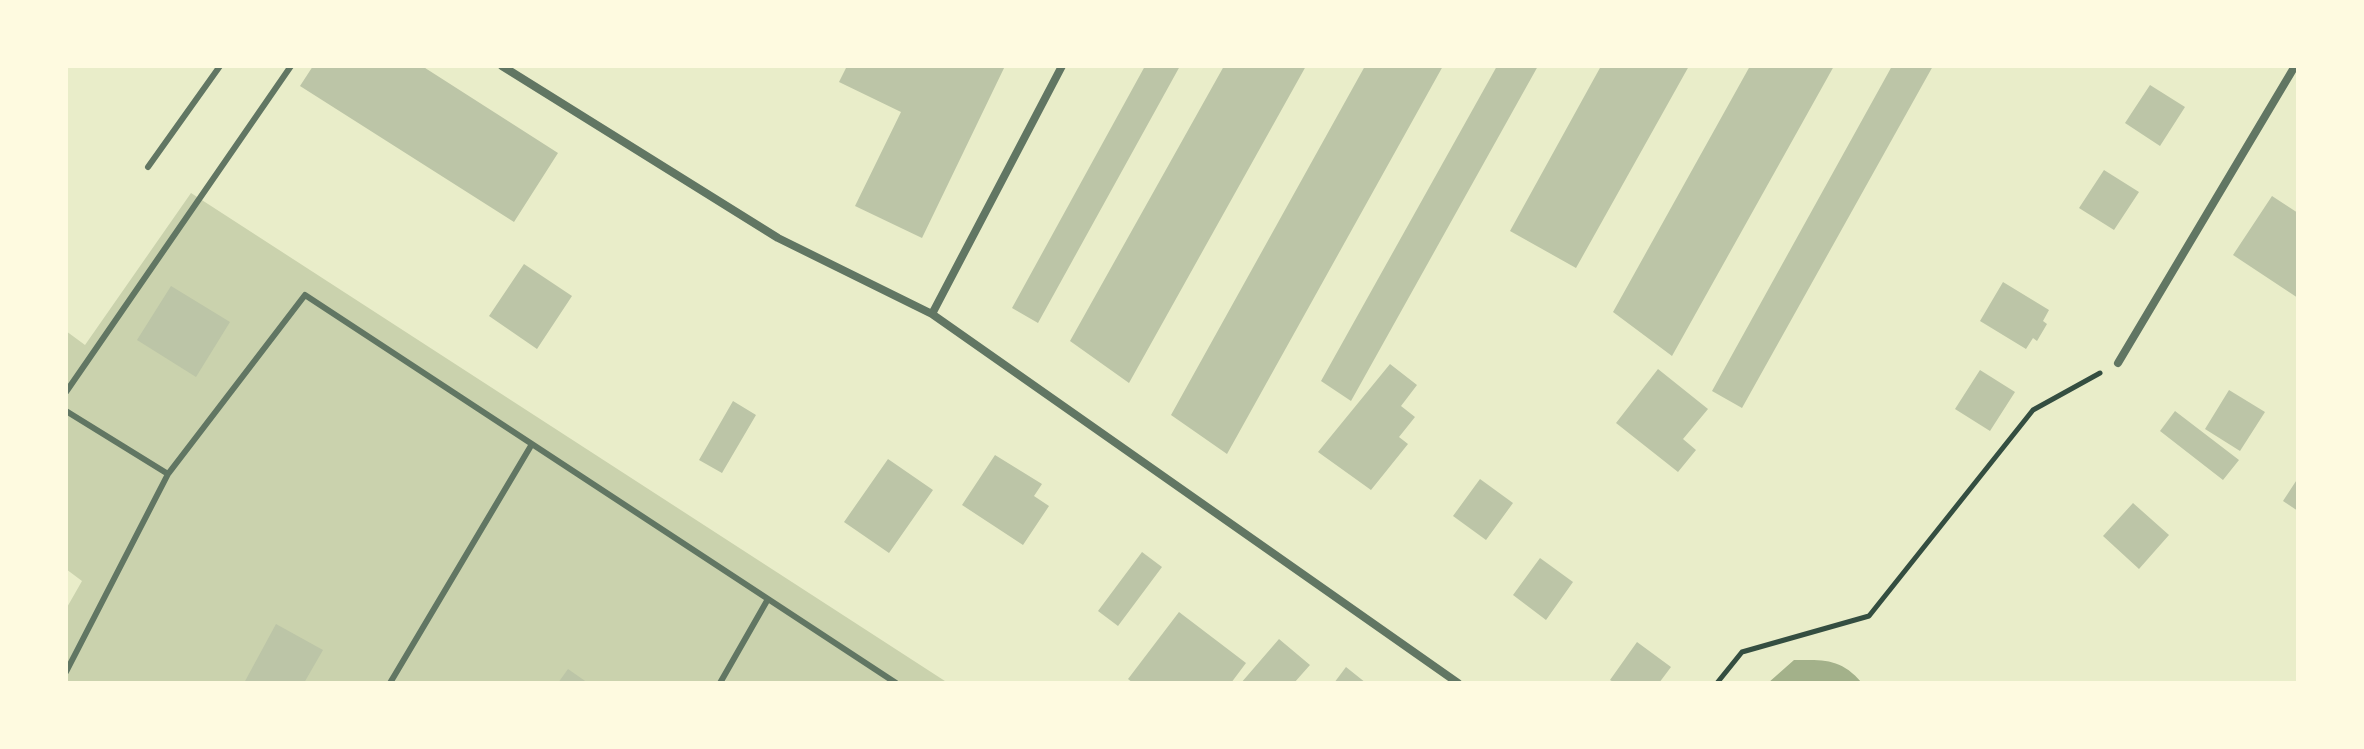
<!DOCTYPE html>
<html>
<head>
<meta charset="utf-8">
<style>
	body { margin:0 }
	#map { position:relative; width:2364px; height:749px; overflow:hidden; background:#e9edc9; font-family:"Playfair Display",serif }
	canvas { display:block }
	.frame { position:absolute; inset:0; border:68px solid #fefae0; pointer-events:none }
</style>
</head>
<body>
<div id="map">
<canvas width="2364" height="749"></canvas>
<div class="frame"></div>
</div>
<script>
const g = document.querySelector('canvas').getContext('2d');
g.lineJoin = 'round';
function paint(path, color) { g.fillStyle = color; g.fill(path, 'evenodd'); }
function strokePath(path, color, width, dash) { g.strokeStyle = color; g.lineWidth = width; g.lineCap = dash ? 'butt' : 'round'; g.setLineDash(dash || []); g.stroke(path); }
paint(new Path2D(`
	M191,193L948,683H66V609L82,581L66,569V331L85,345Z`), '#cad2ad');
paint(new Path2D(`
	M1794,660C1824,660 1841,658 1862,683H1768Z`), '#a3b18a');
paint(new Path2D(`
	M313,66H422L558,153L514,222L300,86Z
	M847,66H1005L922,238L855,206L901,112L839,82Z
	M1145,66H1180L1038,323L1012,308Z
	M1224,66H1306L1129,383L1070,341Z
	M1365,66H1443L1227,454L1171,415Z
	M1497,66H1538L1351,401L1321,381Z
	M1601,66H1689L1576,268L1510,231Z
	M1750,66H1834L1672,356L1613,312Z
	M1892,66H1933L1742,408L1712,391Z
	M2150,85L2185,107L2160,146L2125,123Z
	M2104,170L2139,192L2114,230L2079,208Z
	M2272,196L2298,213V298L2233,255Z
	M524,264L572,296L537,349L489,316Z
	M2003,282L2049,310L2043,321L2047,324L2037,341L2033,338L2026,349L1980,321Z
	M171,286L230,322L196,377L137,340Z
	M1390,364L1417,385L1401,406L1415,417L1399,437L1408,444L1371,490L1318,452Z
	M1658,369L1708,409L1683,439L1696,450L1678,472L1616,423Z
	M1980,370L2015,392L1990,431L1955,409Z
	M2229,390L2265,412L2240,451L2205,429Z
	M733,401L756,415L722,473L699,460Z
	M2175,411L2239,460L2223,480L2160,431Z
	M995,455L1042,484L1034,496L1049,506L1023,545L962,505Z
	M888,459L933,490L889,553L844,522Z
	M2298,478V511L2283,501Z
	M1480,479L1513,503L1486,540L1453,516Z
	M2133,503L2169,535L2139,569L2103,536Z
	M1142,552L1162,567L1118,626L1098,611Z
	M1540,558L1573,582L1546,620L1513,595Z
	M1179,612L1246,663L1231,683H1133L1128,679Z
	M276,624L323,650L304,683H244Z
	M1279,639L1310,665L1294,683H1241Z
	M1637,642L1671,667L1659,683H1615L1610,680Z
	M1346,667L1366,683H1334Z
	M568,669L588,683H558Z`), '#bcc5a7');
strokePath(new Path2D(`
	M1717,683L1742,652L1869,616L2033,410L2100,373`), '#344e41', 5);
strokePath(new Path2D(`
	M148,167L220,66
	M66,392L291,66
	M66,411L168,474
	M66,672L168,474L305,295L896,683
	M390,683L532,444
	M720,683L768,599`), '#617663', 6);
strokePath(new Path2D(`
	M502,66L778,238L932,314L1458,683
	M932,314L1062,66
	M2118,363L2295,66`), '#617663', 8);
</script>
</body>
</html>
